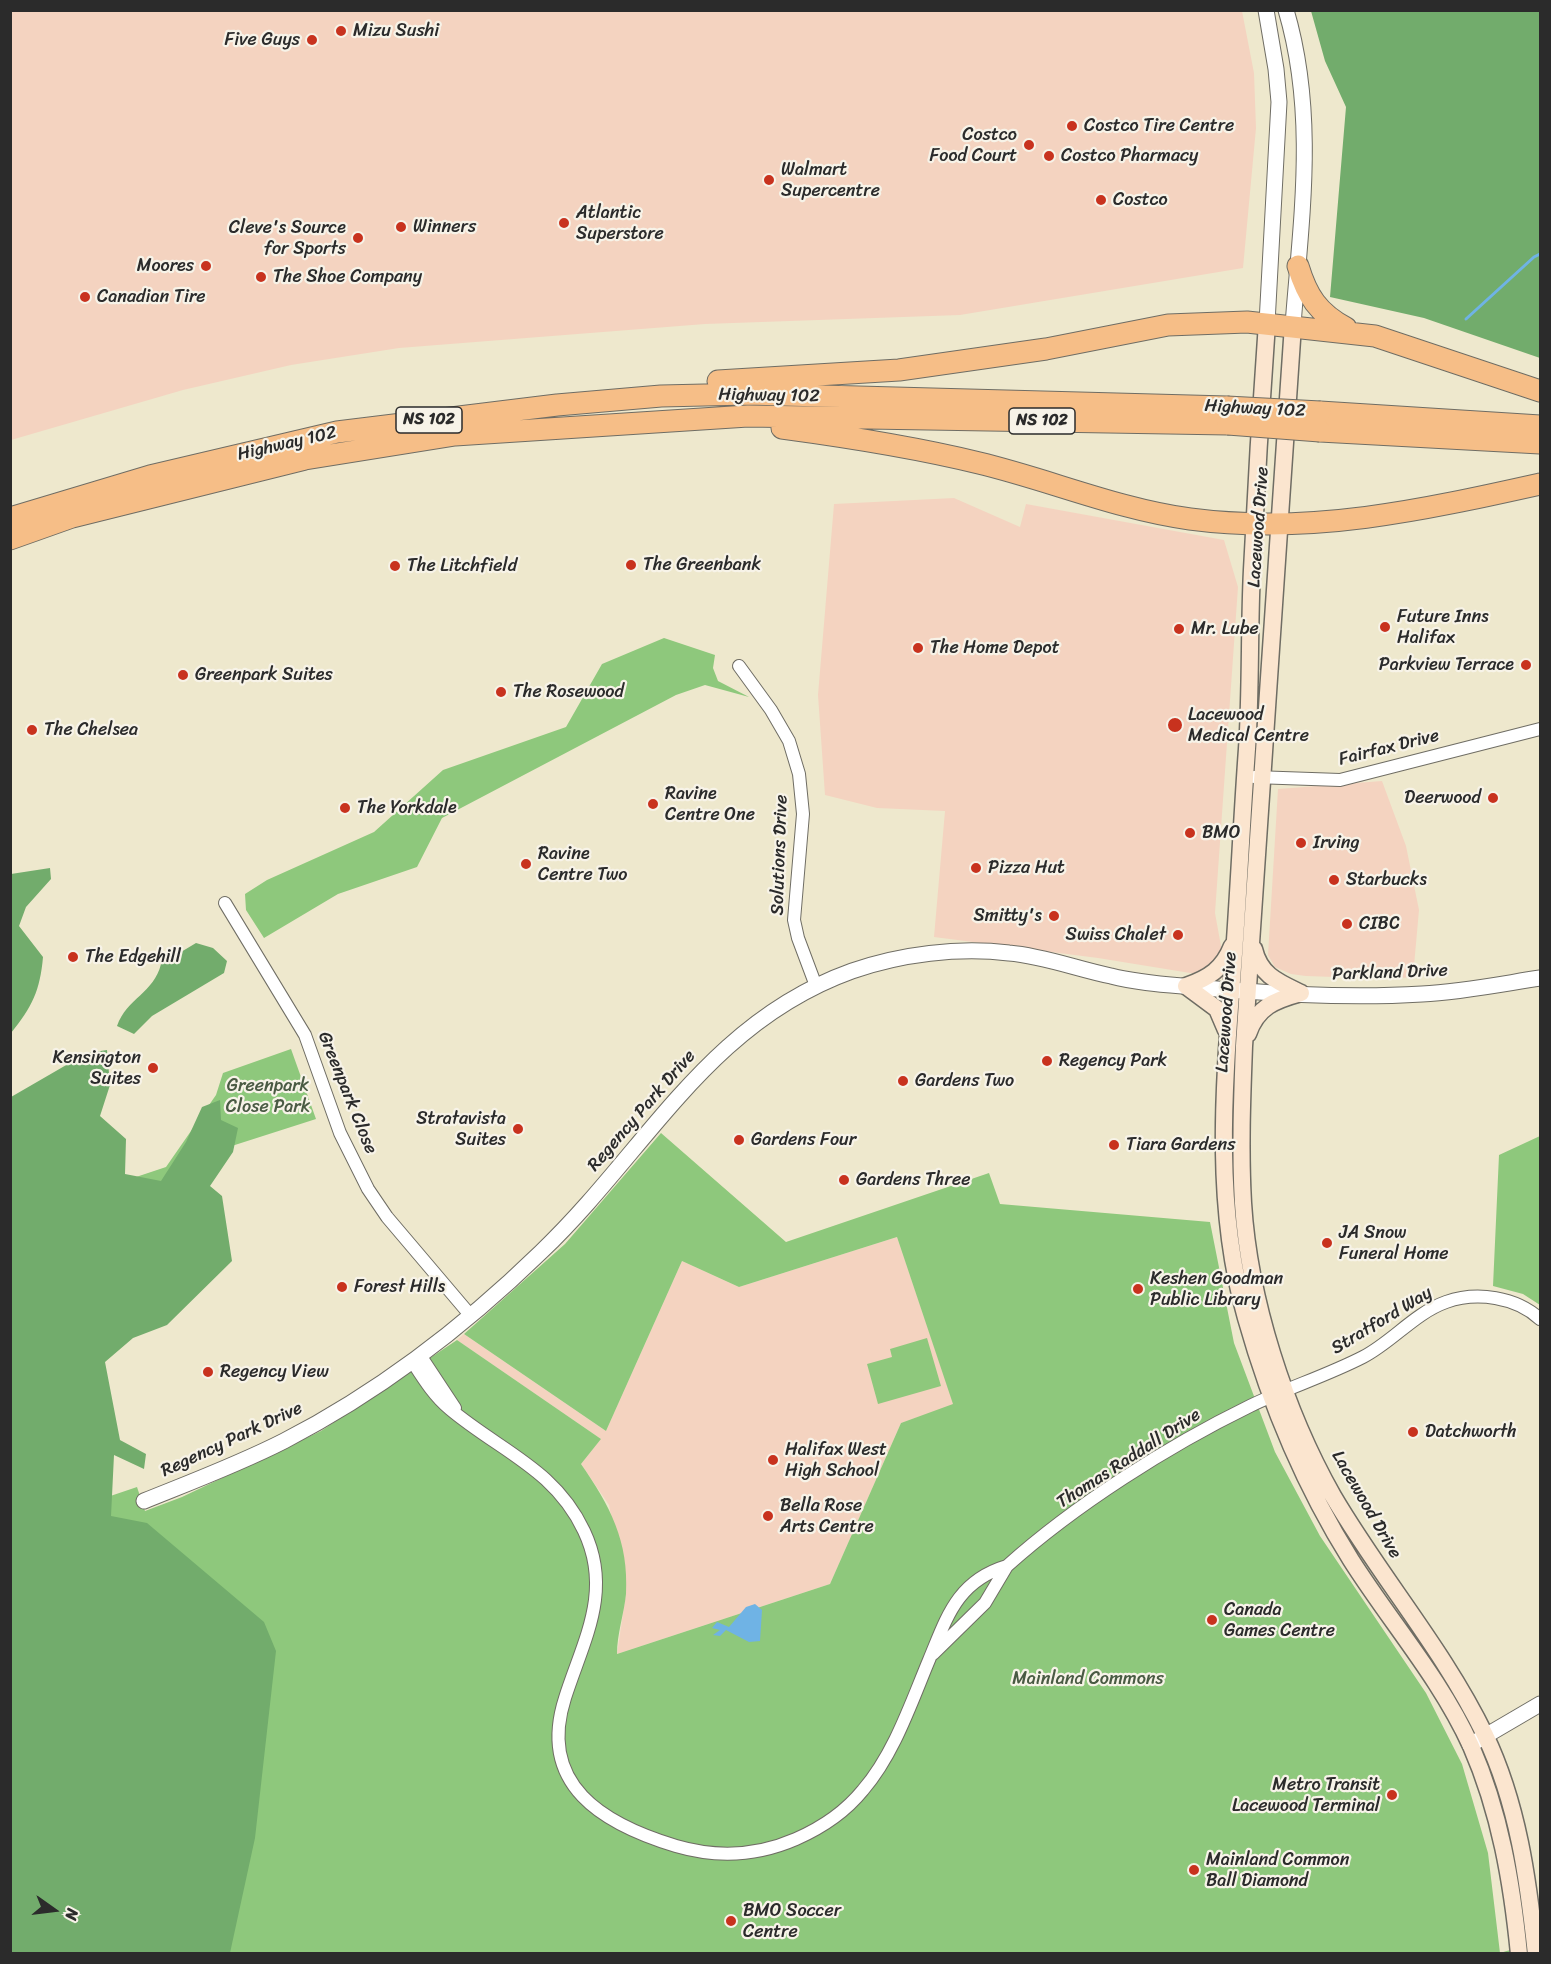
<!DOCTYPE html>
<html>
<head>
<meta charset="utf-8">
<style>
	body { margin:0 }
	#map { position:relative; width:1551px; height:1964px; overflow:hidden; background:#eee8cd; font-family:Sriracha,sans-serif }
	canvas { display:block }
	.frame { position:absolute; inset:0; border:12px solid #2b2b2b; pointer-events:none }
	.north { position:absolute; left:24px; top:1880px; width:60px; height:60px; -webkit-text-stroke:4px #f7f3e8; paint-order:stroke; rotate:104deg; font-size:16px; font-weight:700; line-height:24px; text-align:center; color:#2b2b2b }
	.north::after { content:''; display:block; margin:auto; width:21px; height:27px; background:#2b2b2b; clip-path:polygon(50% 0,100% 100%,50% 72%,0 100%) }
</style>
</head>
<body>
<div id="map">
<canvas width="1551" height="1964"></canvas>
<div class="frame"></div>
<div class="north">N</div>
</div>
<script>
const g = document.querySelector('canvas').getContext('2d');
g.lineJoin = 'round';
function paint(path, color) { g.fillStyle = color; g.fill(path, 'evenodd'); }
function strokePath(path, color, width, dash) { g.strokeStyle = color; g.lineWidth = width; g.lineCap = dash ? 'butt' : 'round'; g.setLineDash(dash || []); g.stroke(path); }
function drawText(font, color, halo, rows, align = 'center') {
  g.font = font + ' Sriracha,sans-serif'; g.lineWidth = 4.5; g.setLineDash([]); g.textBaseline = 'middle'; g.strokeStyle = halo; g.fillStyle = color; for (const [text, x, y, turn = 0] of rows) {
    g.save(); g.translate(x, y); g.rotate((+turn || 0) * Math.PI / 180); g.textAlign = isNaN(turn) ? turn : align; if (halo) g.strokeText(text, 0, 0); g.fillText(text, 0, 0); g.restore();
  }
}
paint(new Path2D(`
	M10,11H1242L1254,73L1256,128L1243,268L960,315L705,324L399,348L291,365L183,390L11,440Z
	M954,498L1020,527L1026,504L1224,540L1238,587L1215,913L1227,979L1098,958L934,937L945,811L877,808L825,795L818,695L834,504Z
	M1382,781L1406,846L1419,910L1413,977L1390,979L1306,976L1291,974L1275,967L1268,955L1278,789Z
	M897,1237L954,1405L901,1423L830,1584L617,1654L626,1593L609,1505L581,1464L601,1439L457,1340L464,1334L606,1431L682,1261L739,1287Z`), '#f4d3c0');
paint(new Path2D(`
	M664,638L715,655L713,668L718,681L749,697L705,685L676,695L442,818L417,867L338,894L264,938L246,910L245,894L267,880L374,832L443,770L566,727L602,664Z
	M291,1049L316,1119L188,1160L197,1189L58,1234L10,1133L121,1182L166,1167L216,1095L223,1073Z
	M661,1133L786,1242L989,1173L1000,1204L1210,1222L1234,1343L1275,1452L1320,1536L1426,1693L1462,1764L1488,1853L1500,1953L1540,1941V1953H11L10,1530L137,1487L145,1511L182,1497L321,1431L457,1340L601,1439L581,1464C610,1506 629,1541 626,1594C624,1614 617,1634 617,1654L830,1584L901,1423L953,1404L897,1237L739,1287L682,1261L606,1431L464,1334L565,1244Z
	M1540,1136V1305L1523,1294L1493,1286L1499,1155Z
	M927,1338L941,1386L878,1404L867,1364L892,1357L890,1349Z`), '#8ec87c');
paint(new Path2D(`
	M1311,11H1540V358L1424,318L1330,297L1346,107L1325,61Z
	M50,868L51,879L26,907L19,926L43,957C40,991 32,1007 11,1033V874Z
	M196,943L213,948L227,961L224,973L152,1016L134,1034L117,1026C127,998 154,993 161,964Z
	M107,1050L110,1085L100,1116L126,1139L125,1174L161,1181L186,1142L202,1107L220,1100L221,1120L238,1128L233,1152L210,1186L222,1196L232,1261L167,1325L133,1338L105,1362L120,1440L146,1454L144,1469L114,1455L111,1516L147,1523L264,1622L276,1651L255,1838L230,1953H11V1097L87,1053Z`), '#72ac6c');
paint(new Path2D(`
	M755,1604L762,1610L760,1641L749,1642L726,1630L720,1636L713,1635L720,1630L712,1628L717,1622L729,1627L746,1607Z`), '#6fb3e5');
strokePath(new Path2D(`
	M1466,319L1534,257L1540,254`), '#6fb3e5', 3);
const minor = new Path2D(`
	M739,666L771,710L789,741L799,774L803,814L794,920L798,938L816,986
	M1254,777L1340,780L1540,729
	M225,903L305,1035L340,1133L368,1189L387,1217L471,1316
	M420,1355L455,1408
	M412,1361C423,1378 434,1396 450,1409C500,1451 555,1469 584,1531C613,1592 583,1641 565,1698C537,1785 603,1824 676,1846C717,1858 757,1856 796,1839C821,1828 846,1811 863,1790C894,1754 911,1703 929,1660C947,1617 957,1581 1007,1566C1075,1505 1168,1446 1250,1406C1287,1388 1326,1376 1363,1357C1392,1342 1415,1313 1446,1302C1477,1291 1516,1297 1540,1319
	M933,1654L985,1603L1007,1566`);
const tertiary = new Path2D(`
	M1266,10L1276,69L1279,102L1267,323
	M1286,10C1317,115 1301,219 1293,325
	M144,1501C191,1482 239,1464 284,1441C379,1392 465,1326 541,1252C646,1152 707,1023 852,971C901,954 958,947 1009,953C1044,956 1077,969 1111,976C1134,982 1158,984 1182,986C1261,993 1342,999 1422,994C1461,992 1501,984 1540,978
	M1470,1745L1540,1704`);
const secondary = new Path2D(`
	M1267,323C1261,405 1256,487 1252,570C1249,630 1251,690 1247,749C1242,817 1239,886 1234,954C1225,1075 1212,1199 1246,1318C1270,1403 1304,1485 1351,1560C1391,1623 1440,1678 1471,1746C1500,1812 1512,1883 1519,1954
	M1293,325L1244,1046C1242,1099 1240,1151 1243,1203C1249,1300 1285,1411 1333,1496C1381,1578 1444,1650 1485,1735C1518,1804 1528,1879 1536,1954
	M1254,949C1260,975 1278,982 1301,993
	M1186,986C1209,978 1223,969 1232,946
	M1186,986L1217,1009L1226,1030
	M1248,1034C1257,1007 1275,1000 1301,993`);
const motorway = new Path2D(`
	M1298,266C1307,296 1318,313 1346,328
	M718,381L899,370L1046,349L1168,325L1247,322L1375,336L1540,391
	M1320,412L1540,426
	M782,428C849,437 914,447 979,463C1050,480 1117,509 1190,519C1311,535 1423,510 1540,484
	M1320,431L1540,443
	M10,518L150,476L337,432L557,405L661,396L748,394L1227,407
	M10,539L72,517L305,459L455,435L748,416L1228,424`);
strokePath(minor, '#6f6d64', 14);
strokePath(tertiary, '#6f6d64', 17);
strokePath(secondary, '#6f6d64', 19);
strokePath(motorway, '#6f6d64', 23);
strokePath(minor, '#fff', 12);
strokePath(tertiary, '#fff', 15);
strokePath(secondary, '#fbe5cf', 16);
strokePath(motorway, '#f6be87', 21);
const motorwayBridge = new Path2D(`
	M1227,407L1320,412
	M1228,424L1320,431`);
strokePath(motorwayBridge, '#6f6d64', 23, []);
strokePath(motorwayBridge, '#f6be87', 21);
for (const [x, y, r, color] of [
	[341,31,6,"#c8321e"],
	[312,40,6,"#c8321e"],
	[1072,126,6,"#c8321e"],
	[1029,145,6,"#c8321e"],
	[1049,156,6,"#c8321e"],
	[769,180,6,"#c8321e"],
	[1101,200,6,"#c8321e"],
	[564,223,6,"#c8321e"],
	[401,227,6,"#c8321e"],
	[358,238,6,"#c8321e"],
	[206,266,6,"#c8321e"],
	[261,277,6,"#c8321e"],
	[85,297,6,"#c8321e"],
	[631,565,6,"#c8321e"],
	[395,566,6,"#c8321e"],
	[1385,627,6,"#c8321e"],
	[1179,629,6,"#c8321e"],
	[918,648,6,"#c8321e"],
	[1526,665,6,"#c8321e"],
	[183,675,6,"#c8321e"],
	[501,692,6,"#c8321e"],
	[1175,725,8,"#c8321e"],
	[32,730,6,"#c8321e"],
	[1493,798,6,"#c8321e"],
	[653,804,6,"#c8321e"],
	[345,808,6,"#c8321e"],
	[1190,833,6,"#c8321e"],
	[1301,843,6,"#c8321e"],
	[526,864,6,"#c8321e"],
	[976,868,6,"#c8321e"],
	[1334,880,6,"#c8321e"],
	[1054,916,6,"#c8321e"],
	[1347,924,6,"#c8321e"],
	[1178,935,6,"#c8321e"],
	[73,957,6,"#c8321e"],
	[1047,1061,6,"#c8321e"],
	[153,1068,6,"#c8321e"],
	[903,1081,6,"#c8321e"],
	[518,1129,6,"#c8321e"],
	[739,1140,6,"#c8321e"],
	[1114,1145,6,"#c8321e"],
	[844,1180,6,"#c8321e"],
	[1327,1243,6,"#c8321e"],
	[342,1287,6,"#c8321e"],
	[1138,1289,6,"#c8321e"],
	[208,1372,6,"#c8321e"],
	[1413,1432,6,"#c8321e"],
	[773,1460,6,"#c8321e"],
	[768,1516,6,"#c8321e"],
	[1212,1620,6,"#c8321e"],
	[1392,1795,6,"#c8321e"],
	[1194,1870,6,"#c8321e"],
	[731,1921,6,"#c8321e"]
]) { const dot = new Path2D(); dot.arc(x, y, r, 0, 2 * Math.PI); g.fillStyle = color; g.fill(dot); strokePath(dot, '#f7f3e8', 2); }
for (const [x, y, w] of [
	[429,420,66],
	[1042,421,66]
]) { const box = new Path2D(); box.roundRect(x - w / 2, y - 13, w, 26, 4.5); g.fillStyle = '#f7f3e8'; g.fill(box); strokePath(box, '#2b2b2b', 1.5); }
drawText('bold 16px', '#2b2b2b', null, [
	["NS 102",429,420],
	["NS 102",1042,421]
]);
drawText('18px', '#2b2b2b', '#f7f3e8', [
	["Mizu Sushi",353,31],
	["Five Guys",300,40,"right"],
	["Costco Tire Centre",1084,126],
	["Costco",1017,135,"right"],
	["Food Court",1017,156,"right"],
	["Costco Pharmacy",1061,156],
	["Walmart",781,170],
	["Supercentre",781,191],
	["Costco",1113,200],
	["Atlantic",576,213],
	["Superstore",576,234],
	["Winners",413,227],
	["Cleve's Source",346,228,"right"],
	["for Sports",346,249,"right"],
	["Moores",194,266,"right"],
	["The Shoe Company",273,277],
	["Canadian Tire",97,297],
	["The Greenbank",643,565],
	["The Litchfield",407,566],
	["Future Inns",1397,617],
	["Halifax",1397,638],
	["Mr. Lube",1191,629],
	["The Home Depot",930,648],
	["Parkview Terrace",1514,665,"right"],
	["Greenpark Suites",195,675],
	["The Rosewood",513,692],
	["Lacewood",1188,715],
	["Medical Centre",1188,736],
	["The Chelsea",44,730],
	["Ravine",665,794],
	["Centre One",665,815],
	["Deerwood",1481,798,"right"],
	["The Yorkdale",357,808],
	["BMO",1202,833],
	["Irving",1313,843],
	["Ravine",538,854],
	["Centre Two",538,875],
	["Pizza Hut",988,868],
	["Starbucks",1346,880],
	["Smitty's",1042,916,"right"],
	["CIBC",1359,924],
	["Swiss Chalet",1166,935,"right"],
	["The Edgehill",85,957],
	["Kensington",141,1058,"right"],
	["Suites",141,1079,"right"],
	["Regency Park",1059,1061],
	["Gardens Two",915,1081],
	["Stratavista",506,1119,"right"],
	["Suites",506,1140,"right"],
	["Gardens Four",751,1140],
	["Tiara Gardens",1126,1145],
	["Gardens Three",856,1180],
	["JA Snow",1339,1233],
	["Funeral Home",1339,1254],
	["Keshen Goodman",1150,1279],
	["Public Library",1150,1300],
	["Forest Hills",354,1287],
	["Regency View",220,1372],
	["Datchworth",1425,1432],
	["Halifax West",785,1450],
	["High School",785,1471],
	["Bella Rose",780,1506],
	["Arts Centre",780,1527],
	["Canada",1224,1610],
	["Games Centre",1224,1631],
	["Metro Transit",1380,1785,"right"],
	["Lacewood Terminal",1380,1806,"right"],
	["Mainland Common",1206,1860],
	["Ball Diamond",1206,1881],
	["BMO Soccer",743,1911],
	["Centre",743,1932]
], 'left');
drawText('18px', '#2b2b2b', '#f7f3e8', [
	["Highway 102",769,396,1],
	["Highway 102",1255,409,3],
	["Highway 102",287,444,-13],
	["Lacewood Drive",1259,527,-86],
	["Fairfax Drive",1389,748,-14],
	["Solutions Drive",780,855,-88],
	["Parkland Drive",1390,973,-2],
	["Lacewood Drive",1227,1012,-86],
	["Greenpark Close",347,1093,68],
	["Regency Park Drive",642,1111,-49],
	["Stratford Way",1382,1321,-31],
	["Regency Park Drive",232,1440,-25],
	["Thomas Raddall Drive",1129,1459,-33],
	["Lacewood Drive",1366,1505,60]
]);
drawText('18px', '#495a43', '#f7f3e8', [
	["Greenpark",268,1086],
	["Close Park",268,1107],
	["Mainland Commons",1088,1679]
]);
</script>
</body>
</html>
